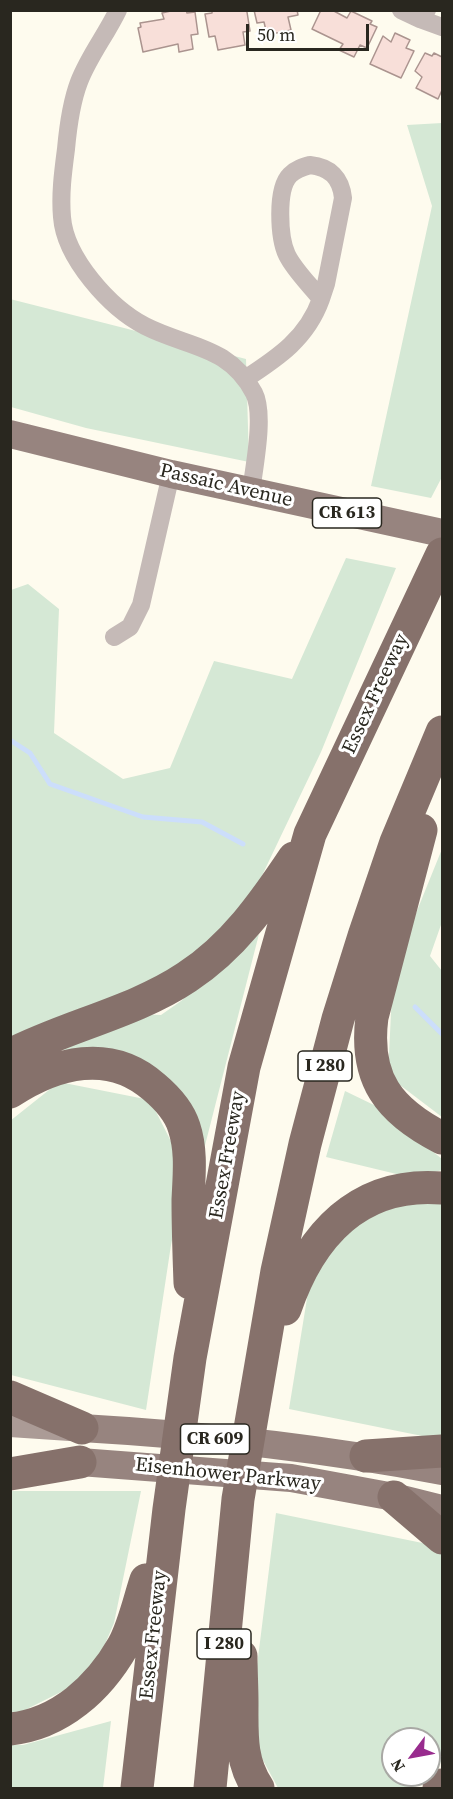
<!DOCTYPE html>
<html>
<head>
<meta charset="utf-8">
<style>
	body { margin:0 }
	#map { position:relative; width:453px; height:1799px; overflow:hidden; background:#fefbee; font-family:"Source Serif 4",serif }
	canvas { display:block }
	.frame { position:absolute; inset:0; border:12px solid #29271f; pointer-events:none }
	.north { position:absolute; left:381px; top:1727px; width:60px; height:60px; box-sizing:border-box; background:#fff; border:2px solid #a9a9a5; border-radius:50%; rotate:238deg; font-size:16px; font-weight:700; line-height:24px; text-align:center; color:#29271f }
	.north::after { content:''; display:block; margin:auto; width:21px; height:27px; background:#982c8e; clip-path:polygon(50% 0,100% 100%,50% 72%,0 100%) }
	.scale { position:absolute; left:246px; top:24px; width:123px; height:27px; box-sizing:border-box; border:3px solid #29271f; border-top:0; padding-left:8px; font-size:18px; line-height:21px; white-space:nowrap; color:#29271f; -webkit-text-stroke:4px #fff; paint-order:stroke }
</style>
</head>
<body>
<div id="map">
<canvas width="453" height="1799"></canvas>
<div class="frame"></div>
<div class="north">N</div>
<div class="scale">50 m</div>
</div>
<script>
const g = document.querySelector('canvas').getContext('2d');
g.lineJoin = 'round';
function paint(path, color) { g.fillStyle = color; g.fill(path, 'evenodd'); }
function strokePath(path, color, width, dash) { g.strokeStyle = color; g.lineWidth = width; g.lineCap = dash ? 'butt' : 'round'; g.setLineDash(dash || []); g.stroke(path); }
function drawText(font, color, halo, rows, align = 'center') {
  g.font = font + ' "Source Serif 4",serif'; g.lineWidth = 6; g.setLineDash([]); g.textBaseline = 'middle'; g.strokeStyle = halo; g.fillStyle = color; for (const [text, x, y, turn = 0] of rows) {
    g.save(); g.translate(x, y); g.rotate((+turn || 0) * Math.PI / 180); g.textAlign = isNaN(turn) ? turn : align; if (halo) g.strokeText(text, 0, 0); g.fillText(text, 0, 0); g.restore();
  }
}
paint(new Path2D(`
	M442,123V477L431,498L371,486L432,206L407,125Z
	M10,299L246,359L249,462L86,428L11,407Z
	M346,558L396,568L321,752L247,907L168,978L11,1046V590L28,584L59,609L54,733L123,779L170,768L214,661L292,679Z
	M442,849V922L430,956L442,971V1117L388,1076L393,970Z
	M259,934L201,1161L190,1121L98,1054L48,1048L139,1014L161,1015L181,1001Z
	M59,1082L150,1100L183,1165L182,1193L171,1245L146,1410L11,1375L10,1121Z
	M345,1091L376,1106L442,1159V1170L413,1178L326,1157Z
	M433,1195L442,1199V1440L289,1409L310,1280L348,1223Z
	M11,1491H141L114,1623L91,1677L11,1717Z
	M276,1513L442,1547V1761L429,1773V1739H393V1775H427L412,1788H278L251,1738L255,1682Z
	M111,1721L103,1788H11V1745H23Z`), '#d5e8d5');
strokePath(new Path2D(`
	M10,740L30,753L50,784L143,817L202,822L243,844
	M415,1007L442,1034`), '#ccdefb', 5);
const building = new Path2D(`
	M175,10H186L187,13L195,12L198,34L191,35L193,49L179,52L178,44L143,52L138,28L141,27L140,23L164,19L162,13Z
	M212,10H245L247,12L250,31L243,32L245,45L218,50L215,36L209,37L205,14L212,13Z
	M254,10H297L298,15L288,17L291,30L267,35L264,22L257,23Z
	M321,10H332L347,18L351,11L372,21L370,24L377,27L367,48L360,45L354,57L339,50L343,44L312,29Z
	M395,33L410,40L406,48L414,51L401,78L370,64L383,36L391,42Z
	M425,53L432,56L434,53L442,57V90L438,99L416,88L422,77L415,71Z`);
paint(building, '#f8dfd9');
strokePath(building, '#ab948f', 1.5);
strokePath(new Path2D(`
	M118,10C106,35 89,56 79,82C71,103 68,127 66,149C63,172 60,194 62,217C65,258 110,308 145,326C188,348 229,345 254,393C265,414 254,467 251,492
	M401,10L420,19
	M427,10L420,19L442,27
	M310,165C330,167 341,178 343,198L326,284L321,299C310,285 295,271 287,255C279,238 276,189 290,175C296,169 303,167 310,165Z
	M245,379C279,357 307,338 321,299
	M114,637L130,627L141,605L171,474`), '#c5bab7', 18);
strokePath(new Path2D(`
	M10,1424L70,1428`), '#ab9b96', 26);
strokePath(new Path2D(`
	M10,434L171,474L442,533
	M82,1428C203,1435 323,1448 442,1471
	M80,1462L291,1478L394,1497L442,1509`), '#97847f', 28);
strokePath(new Path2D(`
	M421,830L372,1017C364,1079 389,1111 442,1138
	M10,1055C66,1026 135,1012 187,977C233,947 264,903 294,858
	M10,1092C56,1062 110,1048 154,1087C167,1098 179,1111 184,1127C192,1151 189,1176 188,1200C188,1228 189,1256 190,1283
	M285,1309C310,1235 359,1181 442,1188
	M10,1397L82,1428
	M366,1456L442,1451
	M10,1474L80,1462
	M394,1497L442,1538
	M241,1656C241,1671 242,1687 242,1703C242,1734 240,1761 258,1788
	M10,1729C60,1724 99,1688 123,1646C134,1626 139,1601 146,1580
	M137,1788L169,1509L190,1358L244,1067L310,834L442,554
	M210,1788L238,1499L277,1271L305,1144L338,1019L365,933L396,842L442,732
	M439,1788L442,1785`), '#86716b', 33);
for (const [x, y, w] of [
	[347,513,69],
	[325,1066,54],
	[215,1439,69],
	[224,1644,54]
]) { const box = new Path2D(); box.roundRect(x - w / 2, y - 15, w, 30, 4.5); g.fillStyle = '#fff'; g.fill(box); strokePath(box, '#29271f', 1.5); }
drawText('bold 18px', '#29271f', null, [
	["CR 613",347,513],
	["I 280",325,1066],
	["CR 609",215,1439],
	["I 280",224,1644]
]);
drawText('20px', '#29271f', '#fff', [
	["Passaic Avenue",226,486,13],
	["Essex Freeway",376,694,-65],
	["Essex Freeway",228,1155,-80],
	["Eisenhower Parkway",228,1475,6],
	["Essex Freeway",154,1635,-84]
]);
</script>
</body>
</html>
